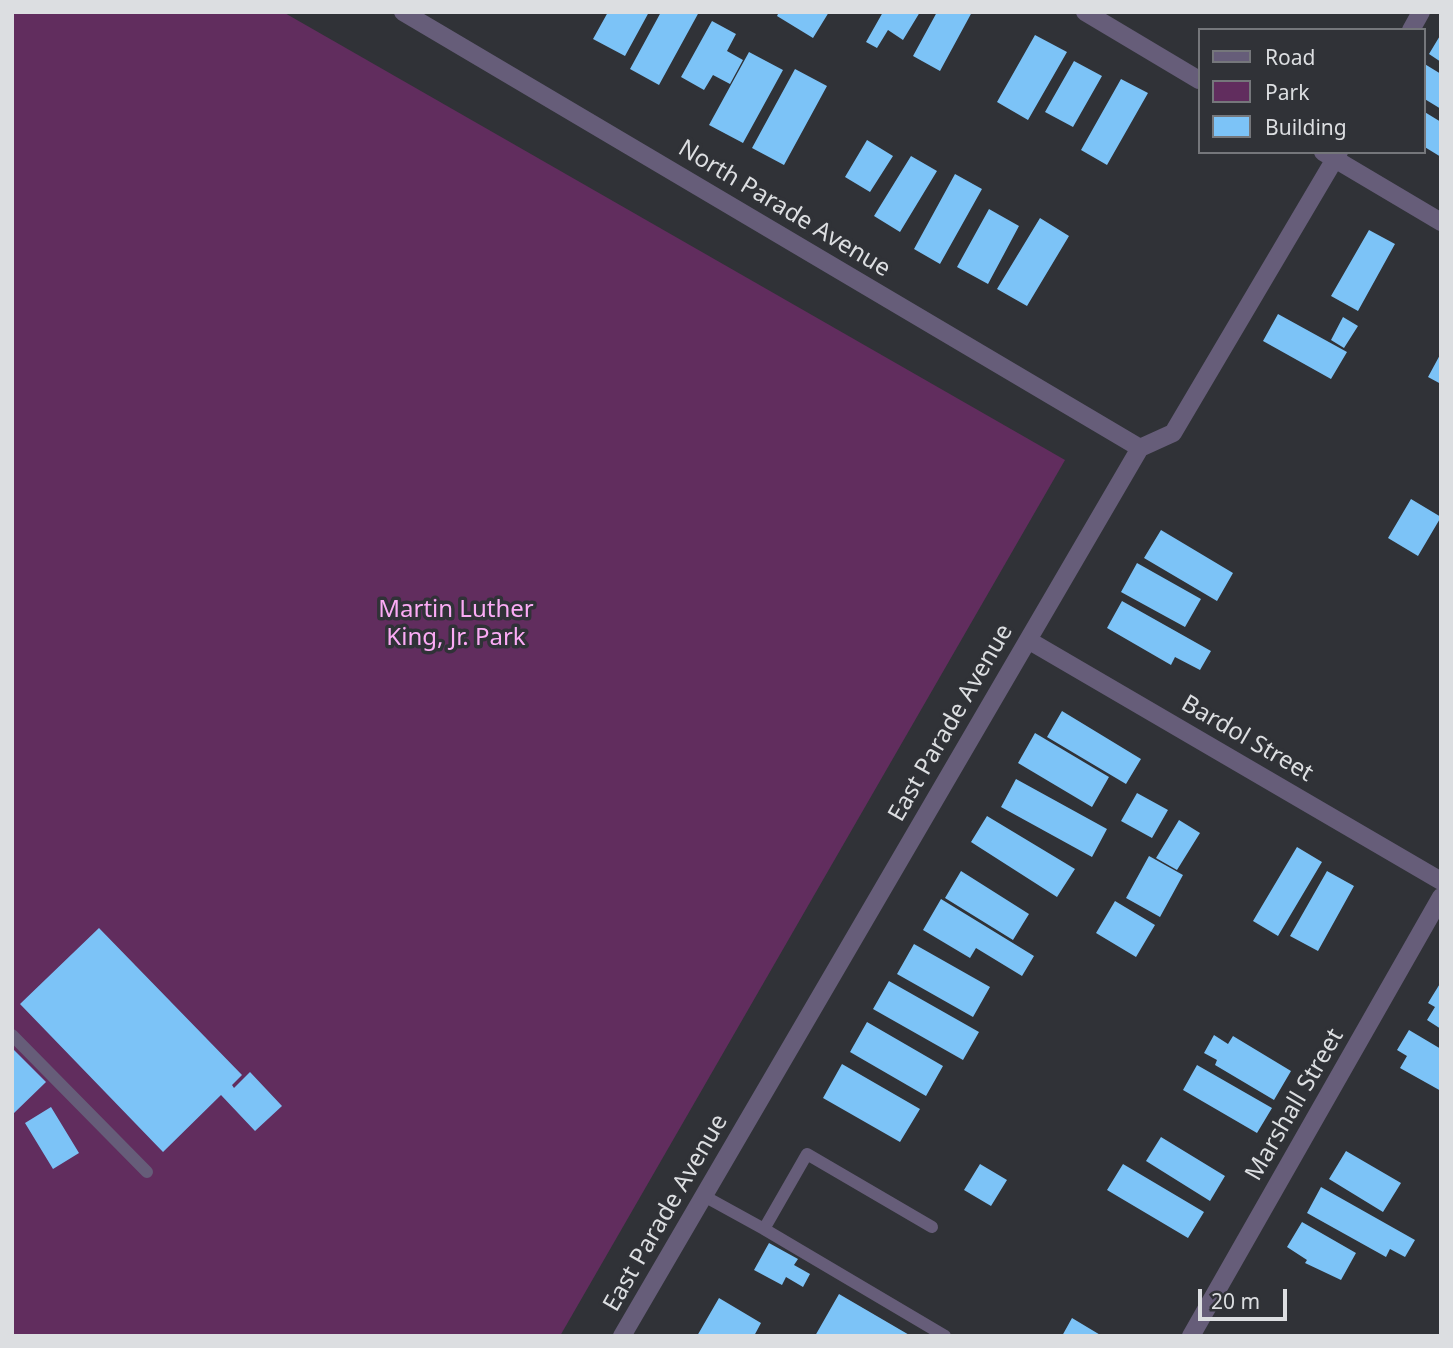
<!DOCTYPE html>
<html>
<head>
<meta charset="utf-8">
<style>
	body { margin:0 }
	#map { position:relative; width:1453px; height:1348px; overflow:hidden; background:#303237; font-family:"Noto Sans",sans-serif }
	canvas { display:block }
	.frame { position:absolute; inset:0; border:14px solid #dcdee1; pointer-events:none }
	.legend { position:absolute; left:1198px; top:28px; width:228px; height:126px; box-sizing:border-box; background:#303237; border:2px solid #75777b; margin:0; padding:9px 12px; list-style:none; font-size:21px; color:#dcdee1 }
	.legend li { display:flex; align-items:center; gap:14px; height:35px }
	.legend b { width:35px; border:2px solid #75777b }
	.scale { position:absolute; left:1198px; top:1289px; width:89px; height:32px; box-sizing:border-box; border:4px solid #dcdee1; border-top:0; padding-left:9px; font-size:21px; line-height:24px; white-space:nowrap; color:#dcdee1; -webkit-text-stroke:5px #303237; paint-order:stroke }
</style>
</head>
<body>
<div id="map">
<canvas width="1453" height="1348"></canvas>
<div class="frame"></div>
<ul class="legend">
<li><b style="height:9px;background:#665d79"></b>Road</li>
<li><b style="height:19px;background:#612d5e"></b>Park</li>
<li><b style="height:19px;background:#7cc3f7"></b>Building</li>
</ul>
<div class="scale">20 m</div>
</div>
<script>
const g = document.querySelector('canvas').getContext('2d');
g.lineJoin = 'round';
function paint(path, color) { g.fillStyle = color; g.fill(path, 'evenodd'); }
function strokePath(path, color, width, dash) { g.strokeStyle = color; g.lineWidth = width; g.lineCap = dash ? 'butt' : 'round'; g.setLineDash(dash || []); g.stroke(path); }
function drawText(font, color, halo, rows, align = 'center') {
  g.font = font + ' "Noto Sans",sans-serif'; g.lineWidth = 7; g.setLineDash([]); g.textBaseline = 'middle'; g.strokeStyle = halo; g.fillStyle = color; for (const [text, x, y, turn = 0] of rows) {
    g.save(); g.translate(x, y); g.rotate((+turn || 0) * Math.PI / 180); g.textAlign = isNaN(turn) ? turn : align; if (halo) g.strokeText(text, 0, 0); g.fillText(text, 0, 0); g.restore();
  }
}
paint(new Path2D(`
	M12,12H283L1065,460L560,1336H12Z`), '#612d5e');
paint(new Path2D(`
	M608,12H649L625,56L593,39Z
	M661,12H699L659,85L630,69Z
	M779,12H829L813,38L777,16Z
	M883,12H920L903,40L888,30L877,48L866,42Z
	M937,12H972L940,71L913,56Z
	M712,21L736,34L727,51L743,60L730,84L713,75L704,90L681,77Z
	M1441,34V62L1429,54Z
	M1035,35L1067,52L1028,120L997,102Z
	M749,52L783,70L743,143L709,125Z
	M1074,61L1102,76L1073,127L1045,112Z
	M1423,63L1441,74V109L1423,98Z
	M795,69L827,86L784,165L752,148Z
	M1121,79L1148,93L1107,165L1081,150Z
	M1423,111L1441,122V157L1423,146Z
	M867,140L893,156L870,192L845,177Z
	M911,156L937,171L900,232L874,216Z
	M955,174L982,189L940,264L914,249Z
	M989,209L1019,226L988,284L957,267Z
	M1040,218L1069,236L1027,306L997,289Z
	M1369,230L1395,244L1358,311L1331,296Z
	M1278,314L1347,352L1331,379L1263,341Z
	M1343,317L1358,326L1344,348L1331,340Z
	M1441,353V384L1428,377Z
	M1411,499L1441,517L1418,556L1388,538Z
	M1161,530L1233,573L1217,601L1144,558Z
	M1137,563L1201,599L1185,627L1121,592Z
	M1122,601L1211,651L1200,670L1175,657L1171,665L1107,628Z
	M1062,711L1141,759L1126,784L1047,737Z
	M1035,733L1109,777L1092,807L1018,763Z
	M1016,779L1107,829L1092,857L1001,807Z
	M1137,793L1168,810L1152,838L1121,821Z
	M987,816L1075,869L1057,897L971,842Z
	M1179,820L1200,833L1177,870L1156,858Z
	M1297,847L1322,862L1278,936L1253,921Z
	M1149,856L1183,875L1160,917L1126,898Z
	M961,871L1029,914L1013,940L945,898Z
	M1327,871L1354,886L1318,951L1290,936Z
	M941,899L1034,956L1022,976L976,948L970,958L923,930Z
	M1115,901L1155,925L1136,957L1096,933Z
	M99,928L242,1075L232,1085L234,1088L250,1072L282,1106L255,1131L221,1095L163,1152L20,1004Z
	M914,944L990,987L973,1017L897,974Z
	M889,981L979,1032L963,1060L873,1009Z
	M1441,982V1029L1427,1020L1435,1007L1428,1003Z
	M867,1022L943,1066L926,1096L850,1052Z
	M1409,1030L1441,1049V1091L1400,1068L1407,1056L1397,1050Z
	M1214,1035L1228,1044L1233,1036L1291,1071L1274,1100L1215,1065L1217,1060L1204,1053Z
	M12,1048L46,1082L12,1115Z
	M842,1064L920,1109L900,1142L823,1098Z
	M1197,1065L1272,1108L1257,1133L1183,1090Z
	M51,1107L79,1153L53,1169L25,1123Z
	M1161,1137L1225,1176L1210,1201L1146,1161Z
	M1346,1151L1401,1183L1383,1212L1329,1179Z
	M980,1164L1007,1180L991,1206L964,1190Z
	M1123,1164L1204,1212L1188,1238L1107,1190Z
	M1321,1187L1415,1240L1405,1257L1390,1249L1386,1257L1307,1213Z
	M1302,1222L1356,1253L1341,1280L1305,1263L1307,1260L1287,1247Z
	M769,1243L798,1259L794,1265L810,1274L803,1287L786,1277L782,1285L754,1270Z
	M839,1294L911,1336H815Z
	M719,1298L761,1323L754,1336H697Z
	M1072,1318L1102,1336H1062Z`), '#7cc3f7');
strokePath(new Path2D(`
	M12,1035L147,1172
	M704,1196L764,1229
	M932,1227L807,1154L764,1229L945,1336`), '#665d79', 12);
strokePath(new Path2D(`
	M403,12L1140,448
	M1085,12L1199,80
	M1411,30L1421,12
	M1323,152L1441,222
	M1028,640L1441,881
	M622,1336L1140,448L1173,433L1339,152
	M1191,1336L1441,897`), '#665d79', 18);
drawText('24px', '#dcdee1', '#303237', [
	["North Parade Avenue",784,209,31],
	["East Parade Avenue",951,723,-60],
	["Bardol Street",1247,739,30],
	["Marshall Street",1295,1105,-60],
	["East Parade Avenue",666,1213,-60]
]);
drawText('24px', '#fbabf5', '#303237', [
	["Martin Luther",456,610],
	["King, Jr. Park",456,638]
]);
</script>
</body>
</html>
